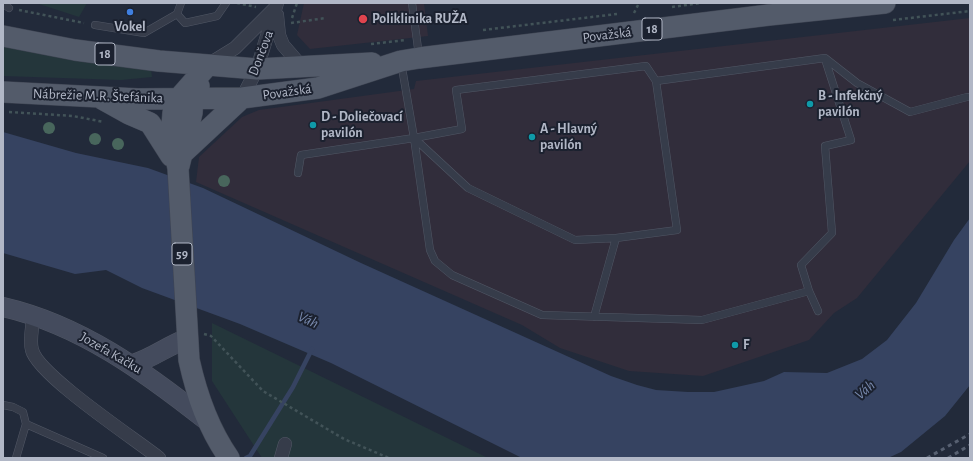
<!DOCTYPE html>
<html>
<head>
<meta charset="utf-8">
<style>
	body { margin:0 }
	#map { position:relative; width:973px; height:461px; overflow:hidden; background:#222a3a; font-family:"Alegreya Sans",sans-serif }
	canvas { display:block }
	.frame { position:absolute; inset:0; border:4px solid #b1b7c6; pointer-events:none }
</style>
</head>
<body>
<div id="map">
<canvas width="973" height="461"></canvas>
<div class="frame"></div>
</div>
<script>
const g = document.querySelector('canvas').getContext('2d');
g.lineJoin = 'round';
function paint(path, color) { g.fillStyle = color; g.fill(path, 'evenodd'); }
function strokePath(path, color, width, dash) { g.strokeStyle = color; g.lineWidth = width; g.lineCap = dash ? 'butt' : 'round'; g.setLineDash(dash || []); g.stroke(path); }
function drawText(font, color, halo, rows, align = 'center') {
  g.font = font + ' "Alegreya Sans",sans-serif'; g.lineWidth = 4; g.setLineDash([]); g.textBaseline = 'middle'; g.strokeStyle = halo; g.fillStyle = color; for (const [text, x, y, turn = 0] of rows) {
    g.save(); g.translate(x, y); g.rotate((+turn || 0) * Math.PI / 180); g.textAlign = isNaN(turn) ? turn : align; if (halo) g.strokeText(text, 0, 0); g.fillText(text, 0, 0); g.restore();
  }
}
paint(new Path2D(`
	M304,3H424L428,36L310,49L297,35Z
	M970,18V161L857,298L834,313L809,340L703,376L629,371L560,348L522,325L196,182L199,157L242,117L259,110L414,89L416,81Z`), '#312d3b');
paint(new Path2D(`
	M36,3H87L79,17Z
	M3,45L151,69L152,77L121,80L3,76Z
	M212,323L488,458H262L212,381Z`), '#24363b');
paint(new Path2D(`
	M3,132L76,153L148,168L203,188L361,263L611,376L637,385L656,390L688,392H714L764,381L784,372L827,373L862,359L887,340L916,303L954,240L970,218V385L945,416L901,452L888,458H522L331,363L240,324L142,288L106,270L75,274L3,253Z`), '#364361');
strokePath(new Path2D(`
	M246,458L250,456L293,387L312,349`), '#364361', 4.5);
const lane = new Path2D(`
	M412,3L419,56
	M3,4L9,8
	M177,14L185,23L217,16L226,3
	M95,25L144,33L177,14L181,3
	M401,62L414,138L462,129L456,90L646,66L656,81
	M414,138L430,250L435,261L452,275L542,315L702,320L809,291L818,311
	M414,138L468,188L575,240L616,238L594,317
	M298,173L301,155L414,138
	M616,238L677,230L656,81L825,58L857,83L910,112L967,97
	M809,291L801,265L832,233L825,146L851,140L825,59
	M3,405L13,407L23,412L26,424L16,458
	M26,424L103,458`);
const street = new Path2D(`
	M277,15L279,35L283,45L302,67
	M209,64L235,48L275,8
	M242,98L257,69L277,3
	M33,316C33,326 29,340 32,350C38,375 135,439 159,458
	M281,458L285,444`);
const secondary = new Path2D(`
	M3,307C81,325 145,372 207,421
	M133,364C153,358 167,346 186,339`);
const primary = new Path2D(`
	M3,36L75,50L159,61L257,69L372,63
	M208,65L178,99L173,113L171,137L178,168L189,360C197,396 208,428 229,458
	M3,92L138,99L242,98L318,88L401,61L419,58L769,15L885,3
	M102,99L129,114L150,123L171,156
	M183,153L242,98
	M179,166L192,113L193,99L199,86`);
strokePath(lane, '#515765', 8);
strokePath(street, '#515765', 14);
strokePath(secondary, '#515765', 20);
strokePath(primary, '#3f4553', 22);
strokePath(new Path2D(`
	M237,3L256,7
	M672,7L701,3
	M19,10L84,23
	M634,13L639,3
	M292,18L297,3
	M893,20L970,11
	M291,23L326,18
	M483,30L617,14
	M371,44L406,40
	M9,112L73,116L104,122
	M204,334L211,336L263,391L344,439L389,458`), '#425358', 2.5, [3, 3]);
strokePath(lane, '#363c4a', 7);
strokePath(street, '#363c4a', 13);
strokePath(secondary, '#444b5d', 19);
strokePath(primary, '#535b6a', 21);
strokePath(new Path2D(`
	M927,458L970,434
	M948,458L970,445`), '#576071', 3, [4, 4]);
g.fillStyle = '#48665c';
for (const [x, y] of [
	[49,128],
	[95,139],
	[118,144],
	[224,181]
]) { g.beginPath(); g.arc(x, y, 6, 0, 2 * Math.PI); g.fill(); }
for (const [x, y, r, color] of [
	[130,12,4,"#3f7fe0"],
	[363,19,5,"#e0444e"],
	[810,104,4,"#0f9aa8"],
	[313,125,4,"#0f9aa8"],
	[532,137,4,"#0f9aa8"],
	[735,345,4,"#0f9aa8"]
]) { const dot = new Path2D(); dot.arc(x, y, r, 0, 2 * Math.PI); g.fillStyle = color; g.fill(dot); strokePath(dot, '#1b212f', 1.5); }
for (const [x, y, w] of [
	[652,29,20],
	[105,54,20],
	[182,254,20]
]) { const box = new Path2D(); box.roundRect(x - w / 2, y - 11, w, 22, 3); g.fillStyle = '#1b212f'; g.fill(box); strokePath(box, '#b1b7c6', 1); }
drawText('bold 13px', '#b1b7c6', null, [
	["18",652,29],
	["18",105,54],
	["59",182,254]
]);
drawText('bold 14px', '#b1b7c6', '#1b212f', [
	["Poliklinika RUŽA",372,19],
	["Vokel",130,27,"center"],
	["B - Infekčný",818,96],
	["pavilón",818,112],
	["D - Doliečovací",321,117],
	["pavilón",321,133],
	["A - Hlavný",540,129],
	["pavilón",540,145],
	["F",743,345]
], 'left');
drawText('14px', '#b1b7c6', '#1b212f', [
	["Považská",607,35,-7],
	["Dončova",261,53,-69],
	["Považská",287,92,-8],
	["Nábrežie M.R. Štefánika",98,96,2],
	["Jozefa Kačku",111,353,30]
]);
drawText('italic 15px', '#798aae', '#1b212f', [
	["Váh",308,320,25],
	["Váh",865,390,-41]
]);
</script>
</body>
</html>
